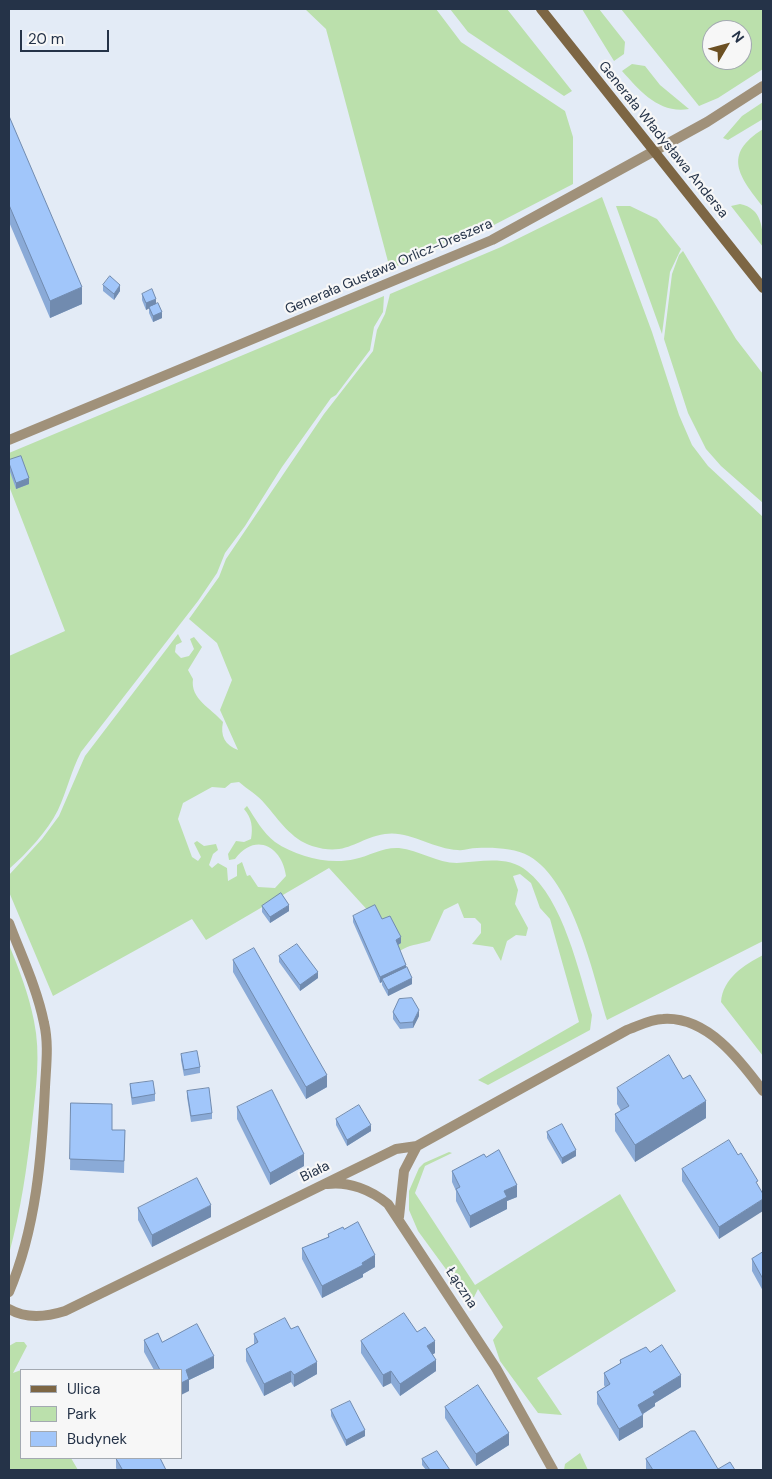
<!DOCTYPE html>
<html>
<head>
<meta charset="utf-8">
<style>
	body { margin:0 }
	#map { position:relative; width:772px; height:1479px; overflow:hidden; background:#e3ebf6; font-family:"DM Sans",sans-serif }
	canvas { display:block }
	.frame { position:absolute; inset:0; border:10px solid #253348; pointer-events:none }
	.legend { position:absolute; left:20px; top:1369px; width:162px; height:90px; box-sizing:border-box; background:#f7f7f7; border:1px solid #a3a9b1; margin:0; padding:6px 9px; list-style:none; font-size:15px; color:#253348 }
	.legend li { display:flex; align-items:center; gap:10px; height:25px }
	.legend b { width:25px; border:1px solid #a3a9b1 }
	.north { position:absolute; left:702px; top:20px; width:50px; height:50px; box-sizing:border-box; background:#f7f7f7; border:1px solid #a3a9b1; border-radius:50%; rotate:53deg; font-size:14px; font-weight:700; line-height:20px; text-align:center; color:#253348 }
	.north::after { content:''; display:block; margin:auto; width:18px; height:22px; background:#6c5023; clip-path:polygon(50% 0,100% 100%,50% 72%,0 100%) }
	.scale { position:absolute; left:20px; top:30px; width:89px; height:22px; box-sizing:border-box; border:2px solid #253348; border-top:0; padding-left:6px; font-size:15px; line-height:18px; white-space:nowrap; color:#253348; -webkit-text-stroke:4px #f7f7f7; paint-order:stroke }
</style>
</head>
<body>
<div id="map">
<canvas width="772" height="1479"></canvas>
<div class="frame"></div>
<ul class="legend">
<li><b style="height:6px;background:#7d6644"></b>Ulica</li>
<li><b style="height:14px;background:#bbe0ac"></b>Park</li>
<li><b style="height:14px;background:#a1c6fa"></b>Budynek</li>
</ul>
<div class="north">N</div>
<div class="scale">20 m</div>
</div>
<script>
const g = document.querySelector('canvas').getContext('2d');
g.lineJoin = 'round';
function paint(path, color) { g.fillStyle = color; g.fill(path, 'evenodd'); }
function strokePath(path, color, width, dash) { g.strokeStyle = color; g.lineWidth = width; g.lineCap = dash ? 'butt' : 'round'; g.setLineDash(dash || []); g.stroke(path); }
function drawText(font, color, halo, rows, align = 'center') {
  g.font = font + ' "DM Sans",sans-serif'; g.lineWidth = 4.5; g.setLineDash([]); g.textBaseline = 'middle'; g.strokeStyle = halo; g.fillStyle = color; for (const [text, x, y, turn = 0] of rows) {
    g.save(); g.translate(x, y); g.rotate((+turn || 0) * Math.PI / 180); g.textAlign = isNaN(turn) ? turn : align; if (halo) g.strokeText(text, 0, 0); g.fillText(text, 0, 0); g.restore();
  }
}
paint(new Path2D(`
	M305,9H436L461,42L565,111L573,137V184L492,226L390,269L326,29Z
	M450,9H507L572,91L564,96L468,32Z
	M582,9H599L625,42L624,54L614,61Z
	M621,9H763V69L718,98L699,106ZM712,30H742V60H712Z
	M632,64L645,66L660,85L689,109C659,114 640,91 622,71Z
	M763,102V119L728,140L723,138L742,116Z
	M763,129V207C739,176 722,155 763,129Z
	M602,197L652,332L679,415L692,445L708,466L763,517V941L607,1020C593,974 573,881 529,856C515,848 492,847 477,848C470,848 464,851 458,850C433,849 409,830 385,834C355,839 347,857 312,846C291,839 279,820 265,804C258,795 247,789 239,782L231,783L225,788L212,787L183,803L178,819L192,857L198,861L201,857L194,843L197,841L204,846L216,844L218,850L213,854L209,865L212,868L218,863L227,868L228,881L237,876V865L242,862L247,876L250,875L258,887L275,888L286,876C282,846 255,832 235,859L229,860L228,854L236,841L244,842L251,839C253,828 252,818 244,809L247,806C255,818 263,833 275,842C297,857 329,865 355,859C369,856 383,847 399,848C419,850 437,863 457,863C481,862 507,855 527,871C563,899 579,972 592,1015L590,1030L488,1085L478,1080L579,1022L550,919L540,908L531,883L520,874L513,876L518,890L515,904L528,928L526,936L516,935L507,941L501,961L493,947L472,944L481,933V924L475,918H464L458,903L444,910L430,941C417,945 410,944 398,952L382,926L329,868L206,940L192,919L53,996L9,892V875L42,839L59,816L85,756L178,634L182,642L176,645L175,652L181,658L189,656L194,649L190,639L194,637L202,647L188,670L193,679C190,699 211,708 223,722C220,736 225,745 238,750L220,710L232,680L217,643L189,619L219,577L226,559L324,414L373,351L377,330L385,314L390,294L501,247Z
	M740,204C762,208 763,229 763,247L731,206Z
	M630,206L657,219L681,249L670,272L662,334L616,206Z
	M683,251L736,339L763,374V503L721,466L706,449L688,413L664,339L672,274L679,255Z
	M384,296L383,312L374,327L370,350L336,395L331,398L282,467L245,526L225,553L217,573L198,601L81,752C71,771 67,791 58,810C47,832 27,853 9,869V656L65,631L9,486V453Z
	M9,945C19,969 29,995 34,1021C41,1054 36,1089 32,1123C27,1167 21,1210 9,1254Z
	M763,955V1056L721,1002C723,978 744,965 763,955Z
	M449,1152L452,1153L425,1166L415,1193L475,1285L620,1194L676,1291L537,1378L562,1415L538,1413L500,1361L493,1340L503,1327L478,1289L474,1297L467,1298L418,1231L409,1210V1191L419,1168L424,1163Z
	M16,1342H24L27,1346L13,1373L21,1370V1458H71L78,1470H9V1346Z
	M580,1453L588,1470H564L565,1464Z`), '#bbe0ac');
strokePath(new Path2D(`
	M9,440L492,240L707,122L763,86
	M9,923C21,955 37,988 44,1023C49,1044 46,1066 45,1087C42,1155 36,1229 9,1292
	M327,1184C349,1181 371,1190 388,1204L496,1368L553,1470
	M399,1217L404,1171L417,1146
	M9,1309C26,1319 46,1317 65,1311L396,1149L417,1146L627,1030C638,1026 651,1019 663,1019C707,1016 740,1060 763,1091`), '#a0917a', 10);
strokePath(new Path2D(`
	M541,9L763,288`), '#7d6644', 10);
paint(new Path2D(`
	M9,116L82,304L50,318L9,222Z
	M103,285L120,291L114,300L103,291Z
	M142,294L156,304L162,318L153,322L149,313V308L146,310L142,300Z
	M9,460L29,484L16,489L9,469Z
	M262,906L289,911L270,923L262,912Z
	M353,916L382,919L401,943L398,945L412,984L388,996L382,985V982L380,983L353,922Z
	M279,956L318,978L300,991L279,962Z
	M233,960L327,1087L306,1099L233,972Z
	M393,1012L419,1016L413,1028L400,1029L393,1019Z
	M181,1054L200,1067V1073L184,1076L181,1060Z
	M130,1084L155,1094V1101L132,1105L130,1090Z
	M617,1088L706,1118L635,1162L615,1131V1114L621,1111L617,1104Z
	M187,1091L212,1113V1119L191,1122L187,1097Z
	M71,1103L112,1130H125L124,1173L70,1170Z
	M237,1107L304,1166L270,1185L237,1119Z
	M336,1119L371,1131L347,1146L336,1125Z
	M547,1132L576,1156L562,1164L547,1138Z
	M486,1157L517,1197L507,1201V1209L470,1228L456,1201V1191L452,1182V1171Z
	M682,1169L758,1187L719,1239L682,1181Z
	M138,1208L211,1217L152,1247L138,1220Z
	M328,1234L375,1267L363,1274V1277L322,1298L302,1259V1248L328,1237Z
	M763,1252V1291L752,1271V1259Z
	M417,1332L435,1353L433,1354L436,1371L400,1396L391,1383L383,1387L361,1353V1341Z
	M254,1334L317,1374L294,1387L291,1382L264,1396L246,1361V1349L254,1344Z
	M144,1340L162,1342L214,1368L189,1380V1391L181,1370H154L144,1352Z
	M650,1352L681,1387L655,1403V1406L643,1414V1427L619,1441L597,1404V1392L605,1387L604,1385V1373L620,1364V1360Z
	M445,1407L509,1445L476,1466L445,1418Z
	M331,1410L365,1436L346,1446L331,1416Z
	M116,1458H160L166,1470H117L116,1468Z
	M422,1459L450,1470H426L422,1465Z
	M646,1459L718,1469L735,1470H646Z`), '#8aaad7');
paint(new Path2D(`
	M120,285V291L114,300V294Z
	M82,287V304L50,318V301Z
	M156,299V305L146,310V303Z
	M162,312V318L153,322V316Z
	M29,478V484L16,489V483Z
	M289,905V911L270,923V917Z
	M401,937V943L396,946V940Z
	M406,965V971L382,979V982L380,983V977Z
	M318,972V978L300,991V985Z
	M412,978V984L388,996V990Z
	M419,1010V1016L413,1028V1022Z
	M327,1075V1087L306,1099V1087Z
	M706,1101V1118L635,1162V1145Z
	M371,1125V1131L347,1146V1140Z
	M576,1150V1156L562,1164V1158Z
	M304,1154V1166L270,1185V1173Z
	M517,1185V1197L507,1201V1209L470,1228V1216L504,1191Z
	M763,1199V1211L719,1239V1227Z
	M211,1205V1217L152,1247V1235Z
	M375,1255V1267L363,1274V1277L322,1298V1286Z
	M435,1341V1353L427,1358V1346Z
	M214,1356V1368L189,1380V1391L181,1395V1383L186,1370Z
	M436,1360V1371L400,1396V1384Z
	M317,1362V1374L294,1387V1375Z
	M291,1371V1382L264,1396V1384Z
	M391,1371V1383L383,1387V1375Z
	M681,1375V1387L655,1403V1406L638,1417V1405L653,1392Z
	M643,1415V1427L619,1441V1429Z
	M365,1430V1436L346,1446V1440Z
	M509,1433V1445L476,1466V1454Z`), '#718baf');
const building = new Path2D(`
	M9,116L82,287L50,301L9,205Z
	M110,276L120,285L114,294L103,285Z
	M152,289L156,299L146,303L142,294Z
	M158,303L162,312L153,316L149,307Z
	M21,456L29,478L16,483L9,463V460Z
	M281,893L289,905L270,917L262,906Z
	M375,905L382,919L390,916L401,937L396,940L406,965L380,977L353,916Z
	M297,944L318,972L300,985L279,956Z
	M254,948L327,1075L306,1087L233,960Z
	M407,967L412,978L388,990L382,979Z
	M412,998L419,1010L413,1022L400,1023L393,1012L399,999Z
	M197,1051L200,1067L184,1070L181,1054Z
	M669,1055L683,1079L690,1075L706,1101L635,1145L615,1114L629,1106L617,1088Z
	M153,1081L155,1094L132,1098L130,1084Z
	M209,1088L212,1113L191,1116L187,1091Z
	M272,1090L304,1154L270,1173L237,1107Z
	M71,1103L112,1104V1130H125L124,1161L70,1159Z
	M359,1105L371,1125L347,1140L336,1119Z
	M562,1124L576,1150L562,1158L547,1132Z
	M729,1140L738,1155L741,1153L758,1181L756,1182L763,1194V1199L719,1227L682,1169Z
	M499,1150L517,1185L504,1191L507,1197L470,1216L456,1189L460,1187L452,1171L484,1154L486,1157Z
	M197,1178L211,1205L152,1235L138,1208Z
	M358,1222L375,1255L362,1263L363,1265L322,1286L302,1248L329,1237L328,1234L343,1227L344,1229Z
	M763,1252V1279L752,1259Z
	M404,1313L417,1332L425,1327L435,1341L427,1346L436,1360L400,1384L391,1371L383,1375L361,1341Z
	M285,1318L291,1329L298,1326L317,1362L294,1375L291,1371L264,1384L246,1349L258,1342L254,1334Z
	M197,1324L214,1356L186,1370L189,1379L181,1383V1370H160L144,1340L158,1333L162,1342Z
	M662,1345L681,1375L653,1392L655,1395L638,1405L643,1415L619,1429L597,1392L610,1384L604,1373L621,1363L620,1360L646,1347L650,1352Z
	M478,1385L509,1433L476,1454L445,1407Z
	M350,1401L365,1430L346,1440L331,1410Z
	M691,1431H695L718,1469L730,1462L735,1470H653L646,1459Z
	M437,1451L450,1470H430L422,1459Z
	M116,1458H160L166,1470H123Z`);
paint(building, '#a1c6fa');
strokePath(building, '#718baf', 1);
drawText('14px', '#253348', '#f7f7f7', [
	["Generała Władysława Andersa",663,140,51],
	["Generała Gustawa Orlicz-Dreszera",389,267,-23],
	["Biała",315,1172,-26],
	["Łączna",461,1288,57]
]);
</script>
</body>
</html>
